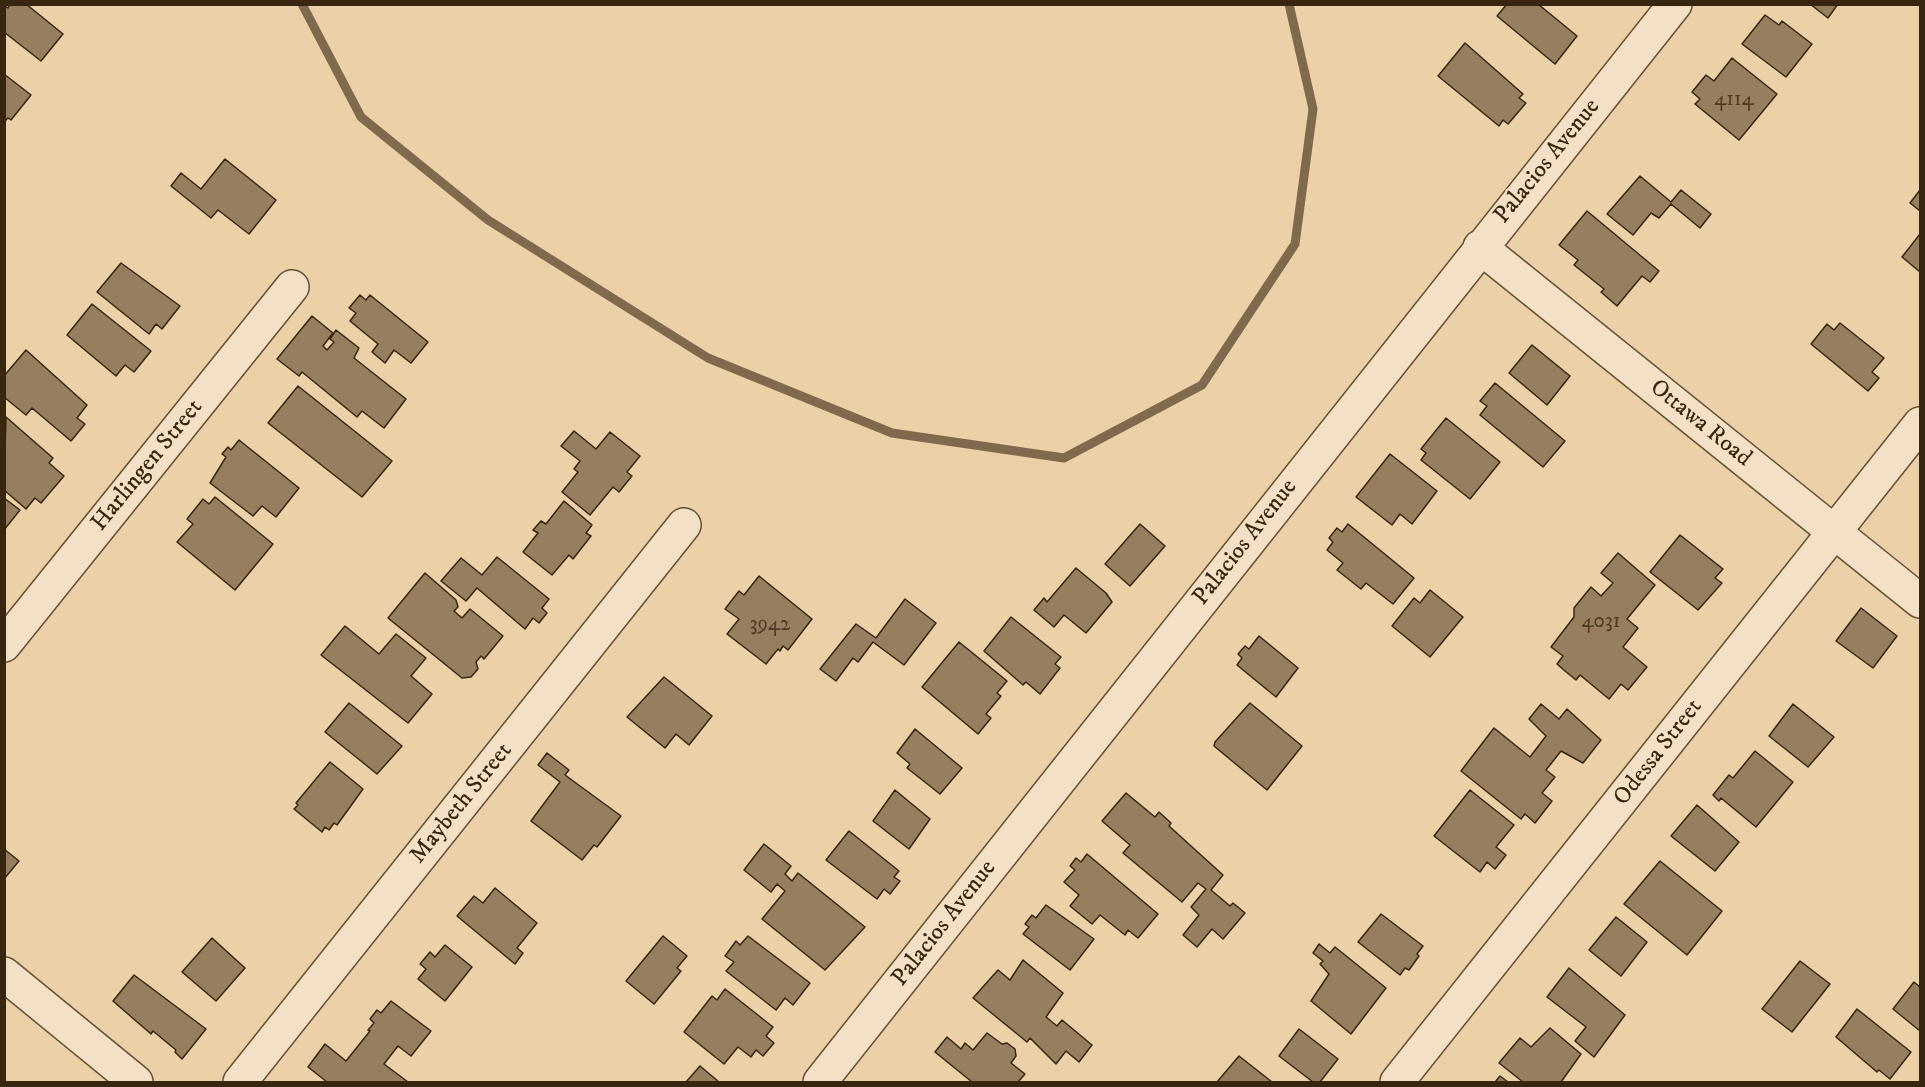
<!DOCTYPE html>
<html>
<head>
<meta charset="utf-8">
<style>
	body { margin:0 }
	#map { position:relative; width:1925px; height:1087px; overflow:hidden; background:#ecd0a7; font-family:"IM FELL DW Pica",serif }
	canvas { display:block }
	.frame { position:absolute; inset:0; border:6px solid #392611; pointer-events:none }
</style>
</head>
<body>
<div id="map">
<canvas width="1925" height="1087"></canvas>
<div class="frame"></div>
</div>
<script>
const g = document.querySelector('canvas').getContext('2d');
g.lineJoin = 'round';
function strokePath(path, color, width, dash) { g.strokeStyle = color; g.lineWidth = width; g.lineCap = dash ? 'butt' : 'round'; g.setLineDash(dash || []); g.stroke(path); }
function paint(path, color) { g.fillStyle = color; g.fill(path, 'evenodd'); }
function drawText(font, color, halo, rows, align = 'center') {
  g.font = font + ' "IM FELL DW Pica",serif'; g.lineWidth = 4.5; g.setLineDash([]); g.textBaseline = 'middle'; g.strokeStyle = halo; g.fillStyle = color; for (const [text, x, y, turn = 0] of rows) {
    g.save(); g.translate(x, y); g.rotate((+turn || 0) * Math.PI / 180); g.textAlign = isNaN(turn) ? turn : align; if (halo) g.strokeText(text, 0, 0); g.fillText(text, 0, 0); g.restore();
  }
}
strokePath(new Path2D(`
	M302,4L361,117L488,220L708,358L892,433L1064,458L1202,385L1295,244L1313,109L1289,4`), '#80694c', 9);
const building = new Path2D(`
	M10,4H26L63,34L41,61L4,32V5L8,8Z
	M1507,4H1538L1577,36L1555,64L1497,16Z
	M1810,4H1838L1828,18Z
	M1765,15L1779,25L1782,21L1812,44L1786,77L1742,44Z
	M1465,43L1523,94L1519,98L1526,103L1508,124L1503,120L1499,126L1438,76Z
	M1732,58L1777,94L1739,140L1695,104L1700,99L1692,92L1706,75L1714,81Z
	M4,74L31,95L11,120L8,118L4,122Z
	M225,159L276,200L249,234L218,210L211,218L171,186L181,173L201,189Z
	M1640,176L1671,202L1681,190L1711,214L1700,228L1671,204L1659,218L1651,213L1633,235L1607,214Z
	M1920,190V211L1910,203Z
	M1587,211L1659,271L1650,282L1642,276L1617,306L1601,292L1604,289L1574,265L1578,260L1559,245Z
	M1920,234V272L1902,257Z
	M121,263L180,306L162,329L156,324L149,334L97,292Z
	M360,295L366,300L370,295L428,342L411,363L394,350L385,363L372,352L378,344L350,321L356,313L349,308Z
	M92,304L151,351L134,372L125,365L116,376L67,335Z
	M312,316L333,333L323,346L327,350L334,342L330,339L336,330L359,348L354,358L406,399L384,428L362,411L357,417L302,372L299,376L277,359Z
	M1840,323L1884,358L1872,372L1879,378L1868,391L1811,344L1827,324L1834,330Z
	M1532,345L1570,376L1547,405L1509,373Z
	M26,350L87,405L77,418L85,424L71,441L32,408L26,415L4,397V376Z
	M1495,383L1565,441L1543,467L1480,415L1487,406L1480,401Z
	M298,386L392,461L362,497L268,423Z
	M6,417L53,458L49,463L64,476L41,503L35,498L26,509L4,490Z
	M1446,418L1500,462L1470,499L1421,460L1426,453L1421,449Z
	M574,431L596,449L610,432L640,456L627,472L632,476L619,492L613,487L590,515L562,492L578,472L574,469L580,461L561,446Z
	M239,440L299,488L276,517L262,506L253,516L210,483L226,457L222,454L228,447L231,450Z
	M1390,454L1437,491L1412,524L1400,514L1392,525L1356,497Z
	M215,497L273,544L235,590L177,542L193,524L187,519L203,499L209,504Z
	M4,498L20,510L4,530Z
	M564,501L592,525L586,533L591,536L573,559L569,555L552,575L523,552L538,533L533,530L541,521L546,524Z
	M1140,524L1165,546L1130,586L1105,564Z
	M1348,524L1414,578L1393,604L1366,583L1361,589L1337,570L1343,563L1327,550L1333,542L1329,538L1337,528L1342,532Z
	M1680,535L1723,569L1715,578L1722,583L1698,610L1650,572Z
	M1618,553L1655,585L1627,619L1638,628L1623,647L1647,667L1628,690L1621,684L1609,699L1580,675L1576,680L1565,671L1557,664L1563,656L1551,647L1574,617V608L1591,587L1601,596L1613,583L1601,573Z
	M497,557L549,599L542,608L547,613L539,623L533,618L525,629L477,588L466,601L441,581L461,558L482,575Z
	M1076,568L1106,593L1112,602L1086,633L1064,615L1054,627L1034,610L1044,598L1047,602Z
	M425,573L456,600L458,607L454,611L462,618L470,609L503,636L484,659L481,656L476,662L478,669L471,677L462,678L388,618Z
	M759,576L812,619L788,650L783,646L780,651L778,649L766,664L727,634L739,619L725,609L739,591L744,595Z
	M1430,590L1463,617L1430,657L1392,626L1414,598L1420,603Z
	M905,599L936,623L904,665L873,642L858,662L853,658L836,681L820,669L856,624L876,638Z
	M1861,608L1897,636L1873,668L1836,641Z
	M1011,617L1061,657L1055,664L1060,668L1040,694L1026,682L1023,685L984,651Z
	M345,626L379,654L396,634L426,658L411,676L432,694L408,723L321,655Z
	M1259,636L1298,668L1276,697L1237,665L1242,658L1238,654L1245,646L1249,649Z
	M959,642L1007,681L997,693L1001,696L986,714L991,718L978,734L922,687Z
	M664,677L712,716L689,745L676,734L665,748L627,717Z
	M349,703L402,746L377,774L325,732Z
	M1250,703L1302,746L1267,790L1214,746L1215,742Z
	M1541,704L1559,719L1567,709L1601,740L1583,763L1561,751L1546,770L1555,777L1542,793L1552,801L1535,823L1525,814L1521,819L1461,771L1494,728L1530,757L1546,736L1529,719Z
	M1793,704L1834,737L1808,767L1769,736Z
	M915,729L962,768L940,794L907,768L910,764L897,753Z
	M1755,751L1793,782L1756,827L1721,798L1719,801L1713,795L1729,775L1733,778Z
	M547,753L569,770L565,775L621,816L597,847L594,845L582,860L531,821L560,782L538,765Z
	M330,762L363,789L337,825L334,823L329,830L325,827L322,832L294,809L298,805L296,803Z
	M895,790L930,819L909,849L873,821Z
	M1470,790L1514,825L1496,847L1506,855L1495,869L1487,862L1480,872L1434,836Z
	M1126,793L1155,817L1159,812L1171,823L1169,826L1223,875L1211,890L1230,906L1233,903L1245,913L1223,939L1212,929L1197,947L1183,935L1199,915L1191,907L1206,889L1198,883L1182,902L1123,853L1130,845L1102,821Z
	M1697,805L1739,842L1715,871L1671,836Z
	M849,831L899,871L894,877L900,881L890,894L884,889L877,899L826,860Z
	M764,844L791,866L785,874L792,881L798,873L865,927L825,970L762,919L785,891L777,884L771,892L744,870Z
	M4,849L19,861L4,879Z
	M1087,854L1158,914L1138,938L1128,930L1125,935L1100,915L1092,924L1070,906L1079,895L1064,882L1075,870L1070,866L1076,858L1081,862Z
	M1660,861L1722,911L1687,955L1624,904Z
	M495,888L537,923L517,948L523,953L515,964L457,916L474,896L483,903Z
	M1046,905L1094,939L1070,970L1023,934L1029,927L1025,924L1032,915L1036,918Z
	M1381,914L1423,946L1417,954L1419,956L1409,970L1405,968L1400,975L1358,942Z
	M1616,917L1647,942L1621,976L1589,950Z
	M663,936L687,956L677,968L681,971L654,1004L626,981Z
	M748,936L810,983L793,1005L785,998L776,1010L726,971L734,962L725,956L736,941L740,945Z
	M212,938L245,968L216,1001L182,972Z
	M1319,944L1330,953L1335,947L1386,988L1351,1034L1311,1001L1329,974L1320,964L1323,961L1313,953Z
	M445,945L472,967L445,1001L418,979L426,969L420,964L430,952L435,957Z
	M1023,960L1063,993L1046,1017L1057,1026L1062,1020L1092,1045L1079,1062L1066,1051L1056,1064L1030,1038L1027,1042L973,998L998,970L1010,980Z
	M1800,961L1830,984L1792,1032L1762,1009Z
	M1569,968L1625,1015L1594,1057L1575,1041L1586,1027L1547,997Z
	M134,975L206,1029L182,1059L175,1052L176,1050L153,1031L151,1034L113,1001Z
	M1914,982L1920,987V1031L1893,1009Z
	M725,989L773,1027L766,1036L774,1043L763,1056L756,1050L751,1057L738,1047L724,1064L684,1032L712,996L717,1000Z
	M391,1001L431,1031L411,1056L398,1046L384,1064L408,1082H327L308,1067L325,1044L346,1061L370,1031L368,1030L374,1023L370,1019L377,1010L381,1013Z
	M1857,1009L1911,1052L1890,1079L1879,1070L1877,1072L1836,1037Z
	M1550,1028L1581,1054L1561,1082H1523L1499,1063L1520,1038L1531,1047Z
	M1299,1029L1338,1059L1320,1082H1313L1279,1056Z
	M987,1033L1002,1044L1007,1043L1015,1049L1016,1056L1011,1063L1025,1074L1018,1082H972L935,1052L947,1037L961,1049L965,1043L973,1050Z
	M1239,1056L1272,1082H1217Z
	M700,1066L719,1082H686Z
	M1500,1076L1508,1082H1495Z`);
paint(building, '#967e5f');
strokePath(building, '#392611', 1.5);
const minor = new Path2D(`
	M1480,247L1920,601
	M4,645L292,287
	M4,974L136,1082
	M240,1082L684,525
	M820,1082L1675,4
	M1397,1082L1920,424`);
strokePath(minor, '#665036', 36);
strokePath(minor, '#f3e0c6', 33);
drawText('21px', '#503c24', null, [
	["4114",1734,101],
	["4031",1601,623],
	["3942",770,626]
]);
drawText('24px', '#392611', '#f3e0c6', [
	["Palacios Avenue",1548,162,-51],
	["Ottawa Road",1700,424,39],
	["Harlingen Street",148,466,-51],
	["Palacios Avenue",1246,543,-52],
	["Odessa Street",1659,753,-52],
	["Maybeth Street",462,804,-51],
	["Palacios Avenue",945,924,-52]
]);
</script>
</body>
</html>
